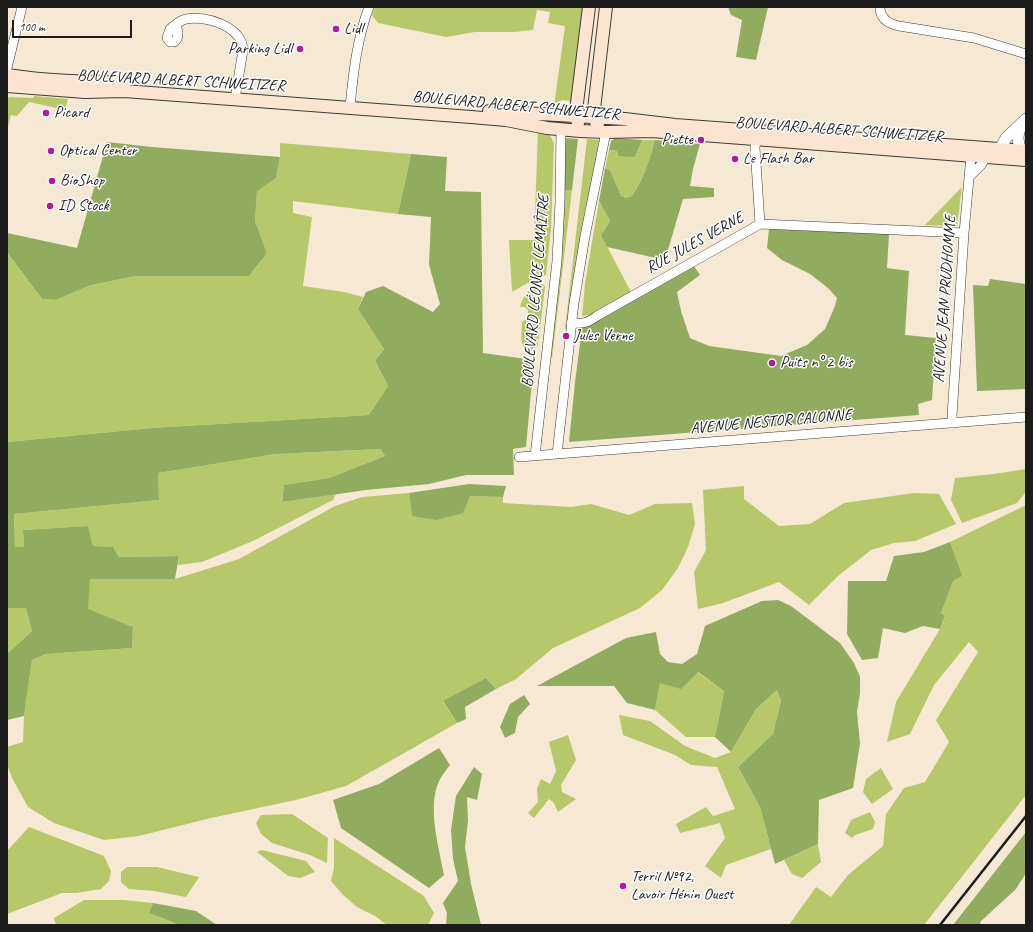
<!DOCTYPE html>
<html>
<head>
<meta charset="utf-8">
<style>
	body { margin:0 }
	#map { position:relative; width:1033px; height:932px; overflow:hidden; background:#f5e9d4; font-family:Caveat,sans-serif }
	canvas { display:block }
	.frame { position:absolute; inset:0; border:8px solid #1c1c1c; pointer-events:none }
	.scale { position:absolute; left:12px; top:20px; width:120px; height:18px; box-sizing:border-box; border:2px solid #1c1c1c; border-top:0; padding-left:5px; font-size:12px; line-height:14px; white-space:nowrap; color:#1c1c1c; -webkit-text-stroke:3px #fff; paint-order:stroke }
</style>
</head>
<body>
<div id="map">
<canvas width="1033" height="932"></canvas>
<div class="frame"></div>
<div class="scale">100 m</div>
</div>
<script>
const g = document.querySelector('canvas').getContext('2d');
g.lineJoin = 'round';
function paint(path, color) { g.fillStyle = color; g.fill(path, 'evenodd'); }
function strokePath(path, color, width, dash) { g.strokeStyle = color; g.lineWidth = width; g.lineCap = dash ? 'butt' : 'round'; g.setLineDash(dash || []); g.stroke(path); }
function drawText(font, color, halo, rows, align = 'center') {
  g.font = font + ' Caveat,sans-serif'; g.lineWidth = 3; g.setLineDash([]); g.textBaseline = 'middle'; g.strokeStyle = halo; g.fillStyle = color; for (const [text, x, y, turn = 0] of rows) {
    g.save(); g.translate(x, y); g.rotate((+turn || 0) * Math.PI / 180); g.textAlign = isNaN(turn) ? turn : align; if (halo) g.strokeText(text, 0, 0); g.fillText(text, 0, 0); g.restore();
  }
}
paint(new Path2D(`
	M375,7H583L572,101L561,100L559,108L554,107L565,26L548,23L550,12L537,10L533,30L515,32H475L446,37L378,23L372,15Z
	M34,96L68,99L65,110L29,102L17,116L11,115L7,131L8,98L10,97L33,98Z
	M538,131C548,133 551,134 554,144L551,229L546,275L536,278L512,292L509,240H534Z
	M587,139L601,140L568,329H565Z
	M642,140H655C650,159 643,180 632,196L626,198L621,196L610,170L605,168L609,150L617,151L635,157Z
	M280,143L411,154L398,214L293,201V213L312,217L303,286L344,292L363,297L358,309L384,349L375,361L388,386L369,415L152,428L7,442V252L42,299L56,300L91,285L136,276H249L267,253L255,221L257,190L276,178L280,157Z
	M962,187L957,226L925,225Z
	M562,190H572L552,358H549Z
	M599,201L610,221L601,235L631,292L590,319L588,315L582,316L585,284Z
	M542,284L544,285L545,287L540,329L534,328L533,332L539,333L538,346L532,349L526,350C519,343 522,331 522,322L528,318V310L525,307H520C523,295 530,287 542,284Z
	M380,449L385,456L329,478L284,485L282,502L336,494L333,500L253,541L202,562L178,565L179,556L119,557L113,547L93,546L88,526L23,530L24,548L15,547L14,514L159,500L158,473L276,454Z
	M1026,469V492L1017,503L962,523L951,500L955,478L994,474Z
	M744,486V499L779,526L810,524L844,503L914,493L939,494L956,524L915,541L894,543L871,550L838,576L809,605L779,582L723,603L698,609L694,572L706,550L703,490Z
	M409,493L412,516L470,496L503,497V503L571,507L591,504L629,515L655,504L692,503L695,524L688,547L678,568L662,590L640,608L553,648L516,679L496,689L486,678L443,702L457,723L346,786L296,800L211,818L139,836L104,840L54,823L28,807L12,778L7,764V747L23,742L24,716L32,660L46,654L132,648L133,627L87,610L90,579H175L239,559L335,506L362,497Z
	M1026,505V795L924,925H789L816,887L831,897L848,875L883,846L886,814L904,788L925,782L949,742L936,720L978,652L969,642L934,685L910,734L887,742L896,702L940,629L945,617L941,613L953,580L961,576L950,542Z
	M7,608H26L32,631L7,654Z
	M697,672L724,691L715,737H686L655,710L660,682Z
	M777,690L781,701L773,734L738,767L760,807L771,849L726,865L721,878L705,866L725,838L720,823L680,833L676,824L706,807L713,816L735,809L717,767L691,765L675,755L623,735L619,715L650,721L685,746L715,758L731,752L756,709Z
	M568,735L576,760L561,785L562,792L576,799L558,812L554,803L549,799L534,818L528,813L538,802L537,789L541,779L550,784L556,771L549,742Z
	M881,768L893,789L872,804L863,792L866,779Z
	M870,812L875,822L873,829L855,835L852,838L845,833L851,820Z
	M292,814L328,838L327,863L310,855L272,843L261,834L256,823L261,815Z
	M29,827L104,856L111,871L109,881L101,889L76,893H62L7,914V851Z
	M334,838L424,896L434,913L428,925H387L375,916L357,907L343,895L331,881L334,868Z
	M818,844L821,862L802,878L792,874L784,860Z
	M262,850L306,861L315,872L300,878L288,876L257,852Z
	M127,867H157L199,877L186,897L154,891L129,889L121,882V872Z
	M84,900H124L153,903L149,913L180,925H56L54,918Z`), '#b7c86a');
paint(new Path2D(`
	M728,7H768L756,60L736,57L742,20L731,15Z
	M565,138L578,139L572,190H562Z
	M616,138L642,140L635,157L619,156L617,151L609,150L611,141Z
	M655,140L700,144L693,169L690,186L714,188V197L683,199L665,260L607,247L601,235L610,221L599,201L605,168L610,170L621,196L626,198L632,196C643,180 650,159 655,140Z
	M107,142L152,147L280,157L276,178L257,191L255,221L267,253L249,276H136L91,285L56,300L42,299L7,252V233L77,248Z
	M411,154L447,157L445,191L481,192L483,353L526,359L533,370L526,447L513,449L514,475H466L429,484L366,490L282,502L284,485L329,478L385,456L380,449L276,454L158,473L159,500L14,514L15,547H24L23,530L88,526L93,546L113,547L119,557L179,556L175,579H90L88,609L133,627L132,648L46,654L32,660L24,716L7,720V654L32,631L26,608H7V442L152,428L369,415L388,386L375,361L384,349L358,309L366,292L383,286L433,312L440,304L429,265L431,217L398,214Z
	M769,229L889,234L887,268L909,271L905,335L936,338L932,400L918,404L919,415L569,442L575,382L582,328L694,266L700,275L677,292L681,311L690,338L709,346L781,356L807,345L825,329L835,306L837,298L828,288L810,274L782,260L767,248Z
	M990,279L1026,284V389L977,391L973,285L988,286Z
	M469,484L506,486L503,497L470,496L463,513L436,520L412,516L409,493Z
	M950,542L962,576L953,581L941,613L945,616L940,629L923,626L905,633L883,628L878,658L862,660L847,634L848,581H886L894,556L924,552Z
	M778,600L791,606L840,643L854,663L860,677V693L857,712L860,744L853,788L819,800L818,844L775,864L760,807L738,767L773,734L781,701L777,690L756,709L731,752L715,737L724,691L698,672L681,689L660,683L655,710L627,703L614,686H537L626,638L656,632L660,654L668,662L682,664L697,654L705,626L762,601Z
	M486,678L496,689L465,707L466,719L457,723L443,701Z
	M524,695L530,704L518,717L515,733L505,738L500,727L510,704Z
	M439,748L450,765C446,770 442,775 439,781C427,807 439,848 444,875L429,888L341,828L333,800L379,784Z
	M474,767L482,774L477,800L467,797L468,821L465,847L471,884L481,925H446L447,913L443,903L458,881L453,859L451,830L456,796Z
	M1026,832V873L1016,889L980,922L981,925H953Z
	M153,903L196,911L217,925H180L149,913Z`), '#91ac5e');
const minor = new Path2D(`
	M880,7C880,19 889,24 899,26L974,38L1026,54
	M176,25C178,31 180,38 174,42H170L167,38L170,29C175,25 180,20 186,19C205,15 242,26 243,50L235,99
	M7,68L22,7
	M350,108C353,74 357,39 369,7
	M756,134L755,148L760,224
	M969,177L981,165L986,157
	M571,323C582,324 588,323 597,316L760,224L964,233
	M953,423L952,416L964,233L971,156
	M557,454L574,303L585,236L606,132
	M535,456L557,261L560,202L561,129
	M519,457L1026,417`);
const tertiary = new Path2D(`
	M1000,149L1006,138L1026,119
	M1019,155L1021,151C1017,139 1017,135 1022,124`);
const secondary = new Path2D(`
	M7,75C46,81 86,82 125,83
	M7,86L85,92L124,91L471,117L506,120L547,128L580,131L606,132L651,131L1026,160
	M489,111L625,119L675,125L1026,151
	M578,123L576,116V111L589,7
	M598,124L596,122L594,109L606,7`);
strokePath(minor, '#3d3b38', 10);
strokePath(tertiary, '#3d3b38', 12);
strokePath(secondary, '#3d3b38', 14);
strokePath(minor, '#fff', 9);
strokePath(tertiary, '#fff', 11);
strokePath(secondary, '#fde4d1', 12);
strokePath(new Path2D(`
	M940,925L1026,816`), '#1c1c1c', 2.5);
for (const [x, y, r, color] of [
	[336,29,4,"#b5179e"],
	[300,49,4,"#b5179e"],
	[46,113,4,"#b5179e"],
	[701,140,4,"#b5179e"],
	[51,151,4,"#b5179e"],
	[735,159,4,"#b5179e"],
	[52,181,4,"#b5179e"],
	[50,206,4,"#b5179e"],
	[566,336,4,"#b5179e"],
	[772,363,4,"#b5179e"],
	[623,886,4,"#b5179e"]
]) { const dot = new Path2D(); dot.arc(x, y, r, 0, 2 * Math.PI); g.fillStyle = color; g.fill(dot); strokePath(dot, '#fff', 1.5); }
drawText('16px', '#1c1c1c', '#fff', [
	["Lidl",344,29],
	["Parking Lidl",292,49,"right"],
	["Picard",54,113],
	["Piette",693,140,"right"],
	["Optical Center",59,151],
	["Le Flash Bar",743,159],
	["BioShop",60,181],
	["ID Stock",58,206],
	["Jules Verne",574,336],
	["Puits n° 2 bis",780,363],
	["Terril №92,",631,877],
	["Lavoir Hénin Ouest",631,895]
], 'left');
drawText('16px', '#1c1c1c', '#fff', [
	["BOULEVARD ALBERT SCHWEITZER",181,81,3],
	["BOULEVARD ALBERT SCHWEITZER",516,106,5],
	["BOULEVARD ALBERT SCHWEITZER",839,130,4],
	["RUE JULES VERNE",695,243,-29],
	["BOULEVARD LÉONCE LEMAÎTRE",536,291,-85],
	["AVENUE JEAN PRUDHOMME",945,299,-86],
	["AVENUE NESTOR CALONNE",771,422,-5]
]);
</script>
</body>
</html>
